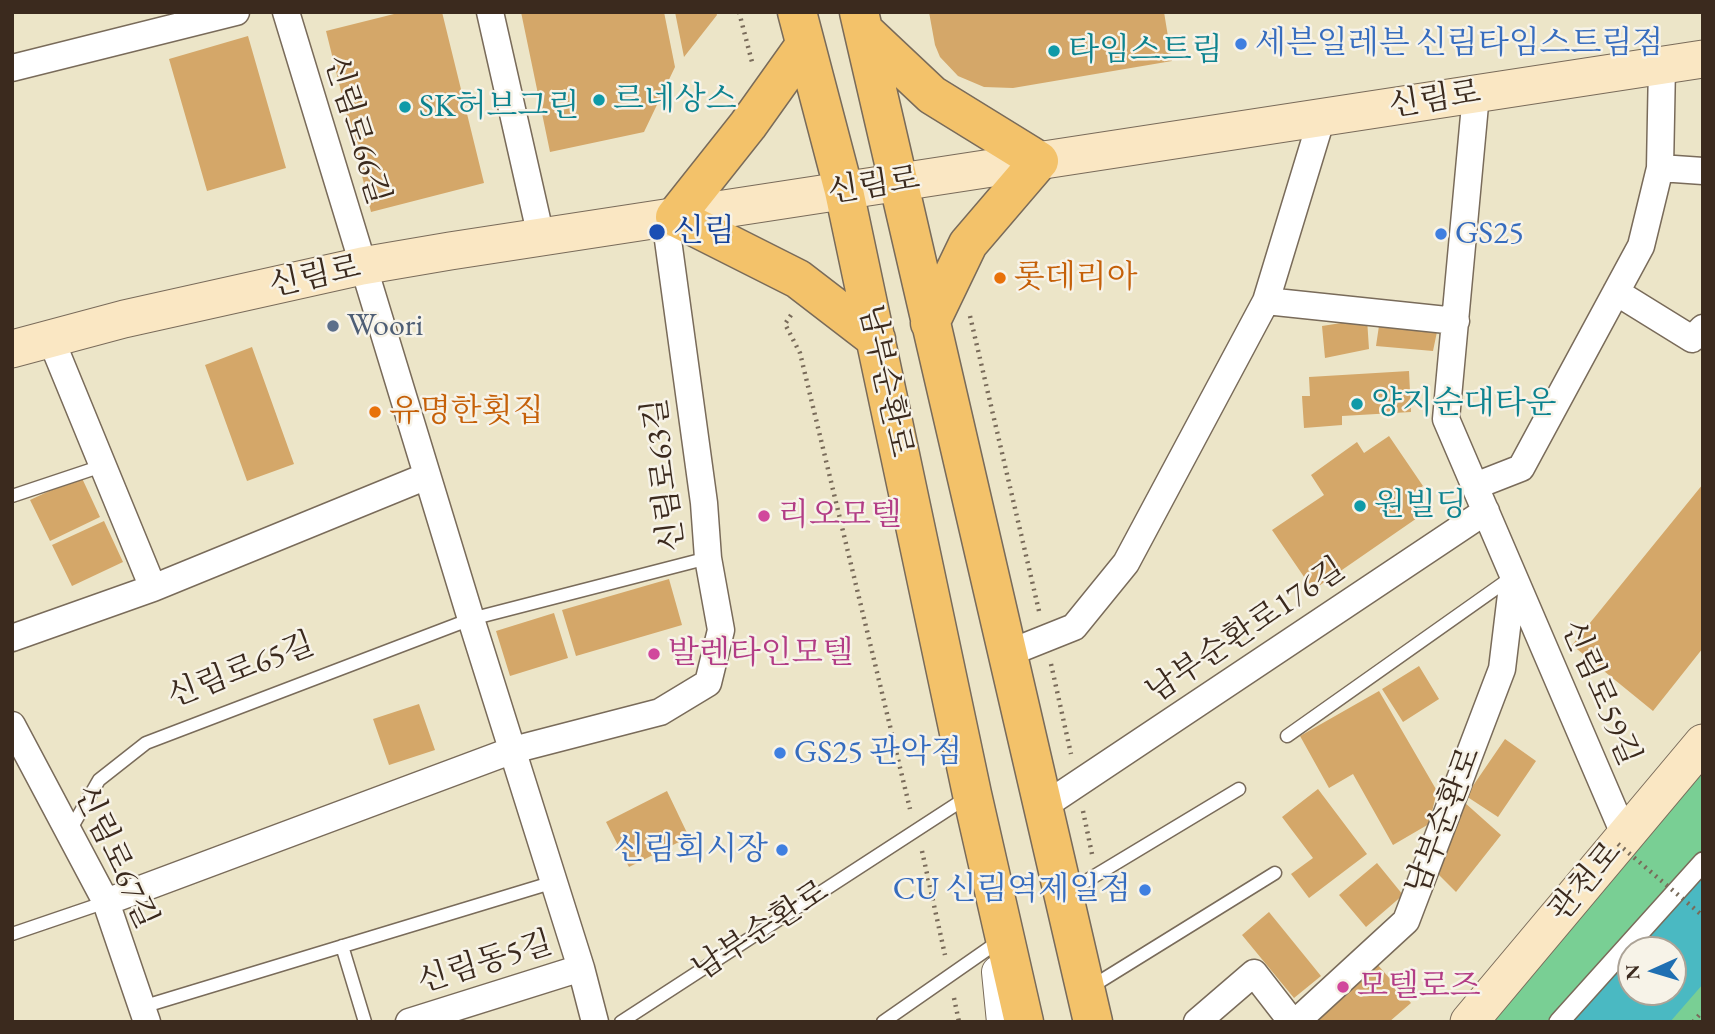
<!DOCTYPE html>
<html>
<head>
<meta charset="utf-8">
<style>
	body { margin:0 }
	#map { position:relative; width:1715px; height:1034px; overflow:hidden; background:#ece5c8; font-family:"EB Garamond",serif }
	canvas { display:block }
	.frame { position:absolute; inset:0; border:14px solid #3b2a1e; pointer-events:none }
	.north { position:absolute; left:1617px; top:936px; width:70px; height:70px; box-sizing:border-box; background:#f7f3e8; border:2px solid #aca397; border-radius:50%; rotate:266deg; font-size:19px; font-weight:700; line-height:28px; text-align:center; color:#3b2a1e }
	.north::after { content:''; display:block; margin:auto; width:24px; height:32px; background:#1f6fb2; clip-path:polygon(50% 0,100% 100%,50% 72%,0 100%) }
</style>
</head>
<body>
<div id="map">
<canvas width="1715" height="1034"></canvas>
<div class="frame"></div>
<div class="north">N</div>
</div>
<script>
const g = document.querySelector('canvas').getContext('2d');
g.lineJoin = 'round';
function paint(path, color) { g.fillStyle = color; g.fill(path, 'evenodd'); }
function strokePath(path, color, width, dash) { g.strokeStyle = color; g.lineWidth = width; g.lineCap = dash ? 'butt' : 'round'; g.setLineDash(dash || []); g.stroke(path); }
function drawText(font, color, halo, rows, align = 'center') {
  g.font = font + ' "EB Garamond","Noto Serif KR",serif'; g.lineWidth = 5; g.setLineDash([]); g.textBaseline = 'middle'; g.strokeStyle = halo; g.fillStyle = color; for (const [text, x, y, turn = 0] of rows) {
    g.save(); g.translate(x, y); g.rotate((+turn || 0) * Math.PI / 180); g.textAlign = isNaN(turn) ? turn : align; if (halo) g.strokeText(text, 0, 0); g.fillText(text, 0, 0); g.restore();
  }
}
paint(new Path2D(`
	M1703,762V1022H1483ZM1631,950H1673V992H1631Z`), '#79cf94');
paint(new Path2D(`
	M1703,849V984L1670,1022H1550ZM1631,950H1673V992H1631Z`), '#4ab9c2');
paint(new Path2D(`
	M402,12H442L484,183L371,212L326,31Z
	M521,12H664L675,67L644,132L550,152Z
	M675,12H716L717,15L684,57Z
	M929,12H1164L1172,61L1013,88L984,87L958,76L940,57L935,45Z
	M248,36L286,168L207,191L169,59Z
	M1367,319L1369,349L1325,358L1322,326Z
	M1380,319L1438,327L1433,351L1376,346Z
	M252,347L294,464L247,481L205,365Z
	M1409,371L1411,412L1342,416V425L1304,428L1302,396H1310L1309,377Z
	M1389,436L1423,486L1407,497L1420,516L1313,590L1272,530L1324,495L1311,475L1357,442L1364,453Z
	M81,476L100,517L50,541L30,500Z
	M1703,484V648L1653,711L1572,645Z
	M104,521L123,562L72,586L52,545Z
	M669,579L682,625L576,656L562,610Z
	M554,613L568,658L510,676L496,631Z
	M1419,666L1439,699L1403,722L1382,689Z
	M1379,691L1437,791L1429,824L1393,845L1353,774L1329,788L1300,736Z
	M419,704L435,750L389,765L373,719Z
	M1505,739L1536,761L1498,817L1466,796Z
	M1318,789L1367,854L1309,898L1291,874L1313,858L1282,817Z
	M667,791L689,837L629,867L606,822Z
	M1464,802L1501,835L1456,892L1438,874L1447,826Z
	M1377,863L1403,895L1366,927L1339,895Z
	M1269,912L1321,976L1294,998L1242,935Z
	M1377,964L1411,1003L1389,1022H1321L1316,1016Z`), '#d4a769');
const service = new Path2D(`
	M12,496L102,466
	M1287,736L1512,577
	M69,832L99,780L146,743L471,619L708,558
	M1068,892L1239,789
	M12,934L106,902
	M342,946L365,1022
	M1091,987L1275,873
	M142,1007L554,882
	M621,1022L969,796
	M883,1022L995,944`);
const pedestrian = new Path2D(`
	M1559,1022L1703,862`);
const minor = new Path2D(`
	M286,12L471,619L581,968L595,1022
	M490,12L541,237
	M12,68L236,12
	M1476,94L1446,419L1625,836
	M1660,168L1703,171
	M1616,292L1692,339L1703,328
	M1266,301L1456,321
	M50,337L153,588
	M1475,486L1521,468L1641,246L1660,168L1662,65
	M12,638L153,588L427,476
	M1009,653L1074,627L1126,563L1266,301L1322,117
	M12,725L106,902L147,1022
	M1044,806L1486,511
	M106,902L513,750L660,712L708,683L721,630L708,558L704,503L665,218
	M409,1022L581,968
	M1197,1022L1254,973L1292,1022
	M1296,1022L1406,921L1502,669L1513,578`);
const tertiary = new Path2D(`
	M998,972L1003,1022`);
const secondary = new Path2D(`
	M12,349L124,319L362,266L450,251L1703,59
	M1469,1022L1703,743`);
const primary = new Path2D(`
	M797,12L844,191L972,794L1024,1022
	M859,12L1093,1022
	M864,31L932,95L1039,161L968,244L930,323
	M805,45L748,125L675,217L798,279L876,339`);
strokePath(service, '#796b5a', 15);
strokePath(pedestrian, '#796b5a', 22);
strokePath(minor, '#796b5a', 29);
strokePath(tertiary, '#796b5a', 34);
strokePath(secondary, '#796b5a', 39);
strokePath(primary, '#796b5a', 41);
strokePath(new Path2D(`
	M739,12L752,62
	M791,315L785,324L800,353L910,809
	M970,316L1039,611
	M1051,664L1071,754
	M1083,811L1092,854
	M922,851L945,955
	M954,998L959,1022
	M1693,1022L1703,1011`), '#796b5a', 4.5, [2, 5]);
strokePath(service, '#fff', 12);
strokePath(pedestrian, '#fff', 19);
strokePath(minor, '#fff', 26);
strokePath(tertiary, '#fff', 32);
strokePath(secondary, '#fae7c3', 37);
strokePath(primary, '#f3c26a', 38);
strokePath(new Path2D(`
	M1618,844L1703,916`), '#796b5a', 4.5, [2, 5]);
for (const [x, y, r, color] of [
	[1241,44,7,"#3f7fe0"],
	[1054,51,7,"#0f9aa8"],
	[599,100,7,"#0f9aa8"],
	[405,107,7,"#0f9aa8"],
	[657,232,9,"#1a4fb4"],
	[1441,234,7,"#3f7fe0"],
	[1000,278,7,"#e8710a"],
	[333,326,7,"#5c6f8a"],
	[1357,404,7,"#0f9aa8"],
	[375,412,7,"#e8710a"],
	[1360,506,7,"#0f9aa8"],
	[764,516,7,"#d1479c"],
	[654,654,7,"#d1479c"],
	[780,753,7,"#3f7fe0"],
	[782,850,7,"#3f7fe0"],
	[1145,890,7,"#3f7fe0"],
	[1343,987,7,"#d1479c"]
]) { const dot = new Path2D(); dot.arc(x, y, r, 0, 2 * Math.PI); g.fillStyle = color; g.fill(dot); strokePath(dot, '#f7f3e8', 2.5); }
drawText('32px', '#366cbe', '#f7f3e8', [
	["세븐일레븐 신림타임스트림점",1255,44],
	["GS25",1455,234],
	["GS25 관악점",794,753],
	["신림회시장",768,850,"right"],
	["CU 신림역제일점",1131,890,"right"]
], 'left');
drawText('32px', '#0d838f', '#f7f3e8', [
	["타임스트림",1068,51],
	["르네상스",613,100],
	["SK허브그린",419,107],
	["양지순대타운",1371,404],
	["원빌딩",1374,506]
], 'left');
drawText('32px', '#3b2a1e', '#f7f3e8', [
	["신림로",1435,100,-9],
	["신림로66길",356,130,73],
	["신림로",874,186,-9],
	["신림로",315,277,-12],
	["남부순환로",885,381,78],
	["신림로63길",665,475,-97],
	["남부순환로176길",1246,631,-34],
	["신림로65길",241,671,-21],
	["신림로59길",1600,693,67],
	["남부순환로",1444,821,-69],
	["신림로67길",115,857,65],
	["관천로",1586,882,-50],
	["남부순환로",761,931,-33],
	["신림동5길",485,963,-17]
]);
drawText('32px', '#164399', '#f7f3e8', [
	["신림",673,232]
], 'left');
drawText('32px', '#c56008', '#f7f3e8', [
	["롯데리아",1014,278],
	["유명한횟집",389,412]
], 'left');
drawText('32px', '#4e5e75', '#f7f3e8', [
	["Woori",347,326]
], 'left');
drawText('32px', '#b23c85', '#f7f3e8', [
	["리오모텔",778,516],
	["발렌타인모텔",668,654],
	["모텔로즈",1357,987]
], 'left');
</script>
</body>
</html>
